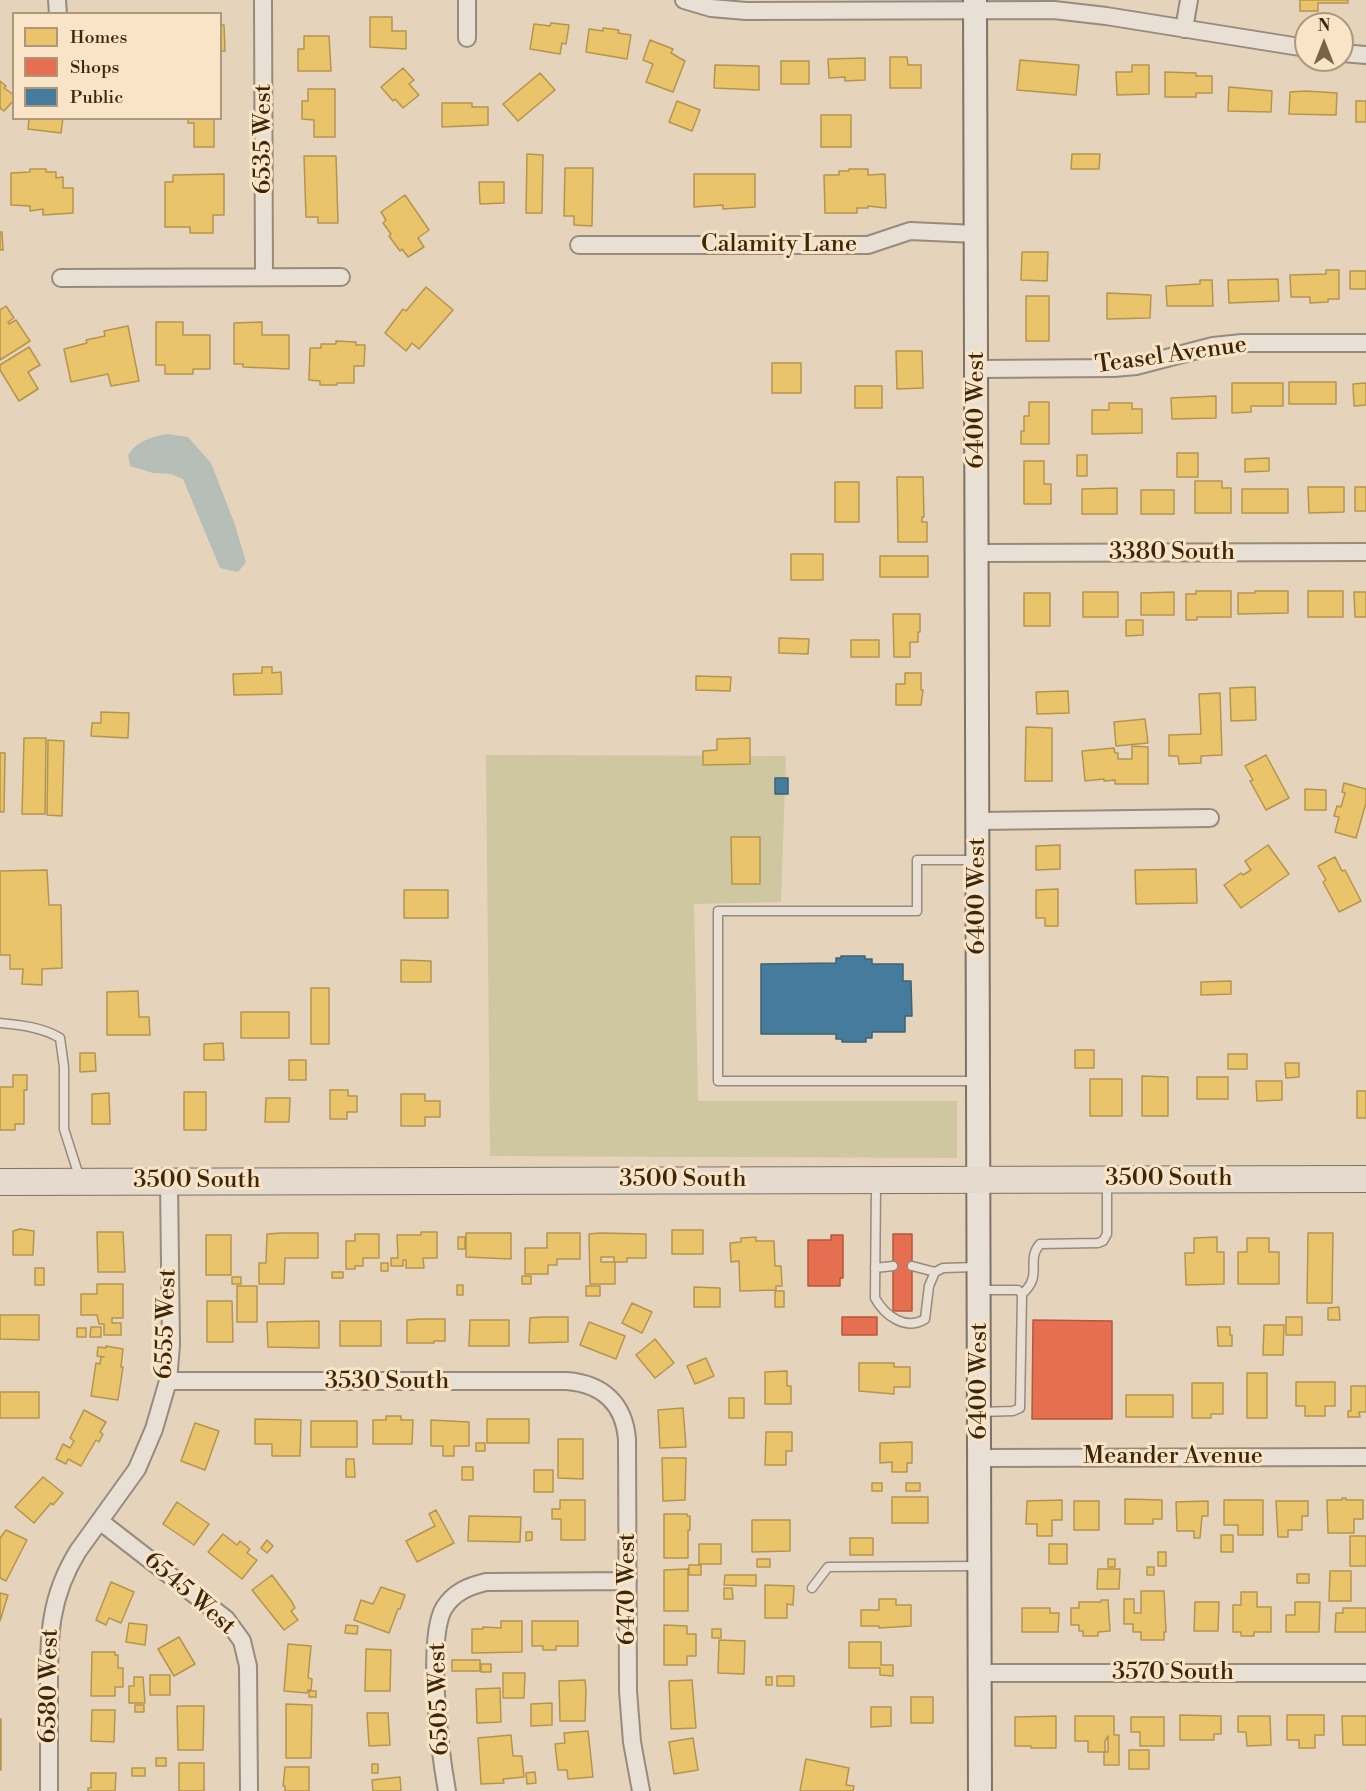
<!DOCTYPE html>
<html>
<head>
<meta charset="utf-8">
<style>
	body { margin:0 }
	#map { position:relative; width:1366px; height:1791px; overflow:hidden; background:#e5d3bc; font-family:"Libre Bodoni",serif }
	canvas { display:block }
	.legend { position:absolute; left:12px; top:12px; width:210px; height:108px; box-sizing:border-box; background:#f9e4c8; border:2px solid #ae987c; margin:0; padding:8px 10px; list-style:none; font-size:18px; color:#3d270a }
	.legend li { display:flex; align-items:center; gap:12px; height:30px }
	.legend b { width:30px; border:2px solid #ae987c }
	.north { position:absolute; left:1294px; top:12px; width:60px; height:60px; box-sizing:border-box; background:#f9e4c8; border:2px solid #ae987c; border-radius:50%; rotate:0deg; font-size:16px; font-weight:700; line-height:24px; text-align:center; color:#3d270a }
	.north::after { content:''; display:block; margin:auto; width:21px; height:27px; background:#786348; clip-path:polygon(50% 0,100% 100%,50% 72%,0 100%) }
</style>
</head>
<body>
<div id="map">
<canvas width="1366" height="1791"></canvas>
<ul class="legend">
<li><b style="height:16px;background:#e9c46a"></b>Homes</li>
<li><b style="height:16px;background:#e76f51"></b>Shops</li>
<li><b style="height:16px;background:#457b9d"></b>Public</li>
</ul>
<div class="north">N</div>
</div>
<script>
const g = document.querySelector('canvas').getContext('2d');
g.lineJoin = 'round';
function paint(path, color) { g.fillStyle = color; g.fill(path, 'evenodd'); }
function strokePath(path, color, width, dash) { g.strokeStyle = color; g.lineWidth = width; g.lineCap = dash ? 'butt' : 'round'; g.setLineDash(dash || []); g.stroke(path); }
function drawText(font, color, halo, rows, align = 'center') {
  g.font = font + ' "Libre Bodoni",serif'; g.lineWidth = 6; g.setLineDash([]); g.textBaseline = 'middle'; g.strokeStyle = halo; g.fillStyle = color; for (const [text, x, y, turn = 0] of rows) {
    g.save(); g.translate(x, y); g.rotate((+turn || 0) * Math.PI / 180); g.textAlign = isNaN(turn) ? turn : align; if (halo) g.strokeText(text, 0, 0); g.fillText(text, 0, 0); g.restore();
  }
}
paint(new Path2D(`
	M486,755L786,756L781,902L694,904L698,1101H957V1158L490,1156Z`), '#cec7a0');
paint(new Path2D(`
	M167,434L188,437L211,463L235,525L246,562L238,572L220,568L183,479L171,474L153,473L130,466L128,455C137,441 151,437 167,434Z`), '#b5bfb7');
const homes = new Path2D(`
	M1300,0H1348V3H1318V11H1300Z
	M370,17H392V31H406V49L370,47Z
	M551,23L569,25L566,44L562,43L560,54L530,49L534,24L550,26Z
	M220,25H224L225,51H220Z
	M603,28L619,30L618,33L631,35L627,59L586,52L589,29L603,31Z
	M304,36H329L331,71H298V49H304Z
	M650,40L673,49L671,53L685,61L673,92L646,82L653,64L643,60Z
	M890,57H907L908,65H921V88H890Z
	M865,58V80L845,81V77L829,78L828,59Z
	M1020,60L1079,65L1076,95L1017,90Z
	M781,61H809V84H781Z
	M715,65L759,66V90L714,88Z
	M1132,65H1149V94L1117,95L1116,72H1132Z
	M403,68L414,80L409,84L419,95L403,108L395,99L393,101L381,87Z
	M1165,72L1196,73V76H1212V93H1196V97H1165Z
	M540,73L555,90L518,121L503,104Z
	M0,81L6,86L4,88L14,95V100L4,111L0,108Z
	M1229,87L1272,91L1271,112L1228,111Z
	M308,89H335V137H314V120L302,119V101H308Z
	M1306,91L1337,93L1336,115L1289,114L1290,92Z
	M677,101L700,110L692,131L669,122Z
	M1356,101H1366V122H1356Z
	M442,103H472V107H488V125L442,127Z
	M821,115H851V147H821Z
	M29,118H63L61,133L28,129Z
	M188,118H214V147H194V123H188Z
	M527,154L543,155L542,213H526Z
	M1072,154H1100L1099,169H1071Z
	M304,156H336L338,223H318V217H306Z
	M565,168H593L592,226L574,225V216H564Z
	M30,169H46V172H56V178L63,177V188H73V213L43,215V209L30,211V206L11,205V173L30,172Z
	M849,169H868V175L885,174L886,208L868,206V208H857V213H825L824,175H839V171H849Z
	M224,174V215H213V233H190V227H165V182H173V175Z
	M694,174H755V207L723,209V205L694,207Z
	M479,182H504V203L480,204Z
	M405,195L429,230L418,238L424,247L408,257L402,249L400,251L389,236L391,234L383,223L386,220L381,212Z
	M0,232H2L3,250H0Z
	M1022,252H1048L1047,281L1021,280Z
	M1326,270H1339V299H1328V302L1310,303V297H1291L1290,275L1326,274Z
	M1350,271H1366V289H1350Z
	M1278,279L1279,301L1229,303L1228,280Z
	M1200,280H1212L1213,306H1167L1166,286L1200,284Z
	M426,287L453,310L419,349L412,343L406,351L385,333L403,309L406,311Z
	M1107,293L1151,295L1150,318L1107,319Z
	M1026,296H1049V341H1026Z
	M6,306L14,318L8,322L9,324L16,320L30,341L0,360V310Z
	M156,322H183V335H210V369H193V374H165V365H156Z
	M262,322V335H289V369L243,367V364H234V323Z
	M128,326L139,381L111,386L108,374L71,382L64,349L87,343L86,340L105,336L104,331Z
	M336,341L356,342V345H365L364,366H354V383H337V385H320V381L309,380L310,348H321V344H336Z
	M29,347L40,365L28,372L38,389L19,401L0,370V365Z
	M896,351H922L923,388L897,389Z
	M772,363H801V393H772Z
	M1289,382H1336V404H1289Z
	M1232,383H1283V406H1251V412L1232,413Z
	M1366,383V405L1354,406L1353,384Z
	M855,386H882V408H855Z
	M1216,396V418L1172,419L1171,398Z
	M1029,402H1049V444H1021V431H1024V416H1029Z
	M1109,403H1132V409H1142V433L1092,434V410H1109Z
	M1177,453H1198V477H1177Z
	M1077,455H1087V476H1077Z
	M1269,458V471L1245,472V459Z
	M1024,461H1044V484H1051V504H1024Z
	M897,477H923L924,517H922V522H927V542H898Z
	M1195,481H1222V488H1231V513H1195Z
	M835,482H859V522H835Z
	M1308,487H1344V512L1309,513Z
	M1355,487H1366V511H1355Z
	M1117,488V514H1082V489Z
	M1242,489H1288V513H1242Z
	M1141,490H1174V514H1141Z
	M791,554H823V580H791Z
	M880,556H928V577H880Z
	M1196,591H1231V617H1197V620H1186V594H1196Z
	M1255,591H1288V613L1238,614V593H1255Z
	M1308,591H1343V617H1308Z
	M1083,592H1118V617H1083Z
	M1174,592V615H1141V593Z
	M1354,592H1366V617H1355Z
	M1024,593H1050V626H1024Z
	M893,614H920V632H918V642H910V657H894Z
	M1126,620H1143V635L1126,636Z
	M779,638L809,639L808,654L779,653Z
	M851,640H879V657H851Z
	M262,667H272V673L281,672L282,694L234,695L233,674L262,673Z
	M905,673H921V690H923L921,705H896V684H905Z
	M696,676L731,677L730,691L696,690Z
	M1255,687L1256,720L1231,721L1230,688Z
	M1068,691L1069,713L1037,714L1036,692Z
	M1220,693L1222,755L1201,756V763L1179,764L1178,756H1169V735L1201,734L1199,694Z
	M101,712L129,713L128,738L91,736L92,723H101Z
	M1145,719L1148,743L1116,746L1114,722Z
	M1026,727L1052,728V781H1025Z
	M24,738H46L45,814H22Z
	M750,738V764L703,765V751L717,750V739Z
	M48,740L64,741L62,816L47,815Z
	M1132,746L1148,747V784H1115V780L1104,781V779L1085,781L1082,751L1114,748L1115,753H1118V759H1132Z
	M0,753H5L4,812H0Z
	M1266,755L1289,798L1266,810L1250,781L1253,780L1245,766Z
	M1344,783L1366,789V803L1356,838L1335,832L1339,817L1334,816L1337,806L1341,807L1345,793L1342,792Z
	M1305,789L1326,790V810H1305Z
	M731,837H760V884H732Z
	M1060,845V869L1036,870V846Z
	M1268,845L1289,874L1241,908L1224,885L1241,873L1243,875L1251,870L1245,861Z
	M1335,857L1342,871L1345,870L1361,901L1339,912L1323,882L1326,880L1318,866Z
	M1196,869L1197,903L1136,904L1135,870Z
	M47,870L49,905H61L62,968L42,969V985L22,984L23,969H10V955H0V871Z
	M1058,889V926H1045V918H1036V890Z
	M404,890H448V918H404Z
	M401,960L431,961V982H401Z
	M1231,981V994L1201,995V982Z
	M311,988H329V1044H311Z
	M138,991L139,1017H149L150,1035H107V992Z
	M241,1012H289V1038H241Z
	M223,1043L224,1060H204V1044Z
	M1075,1050H1094V1068H1075Z
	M80,1053H95L96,1071L80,1072Z
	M1228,1054H1247V1069H1228Z
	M289,1060H306V1080H289Z
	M1285,1063H1299V1077L1286,1078Z
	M13,1075H27V1090H24V1124H15V1130H0V1087H13Z
	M1142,1076L1168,1077V1116H1142Z
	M1197,1077H1228V1099H1197Z
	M1090,1079H1122V1116H1090Z
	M1256,1081H1282V1100L1257,1101Z
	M330,1090H348V1096H357V1112H347V1119H330Z
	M1357,1091H1366V1118H1357Z
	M184,1092H206V1130H184Z
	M109,1093L110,1124H92V1094Z
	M401,1094H425V1101H440V1117H425V1126H401Z
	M266,1098H290L289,1122H265Z
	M20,1229L34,1231L33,1255H13V1231Z
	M672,1230H703V1254H672Z
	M97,1232H123L125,1272H98Z
	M421,1232H437V1258H423L424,1268H406V1260H403V1266H391V1258H398L397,1235H421Z
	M282,1233H318V1258H285L284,1284H259V1263H266L267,1234Z
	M466,1233H511V1259L466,1257Z
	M547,1233H580V1259H557V1265H548V1274H525V1248H547Z
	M600,1233L646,1234V1258H627V1262H615V1284H590L589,1234ZM601,1257H614V1262H601Z
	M1308,1233H1333L1332,1303H1307Z
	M355,1234H379V1258H363V1266H355V1269H346V1241H355Z
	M206,1235H231V1275H206Z
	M458,1237H465V1249H458Z
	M756,1237V1241H774L775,1266H781L782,1286H776V1290L740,1291L739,1261L731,1262L730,1243L741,1242V1238Z
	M1217,1237V1252H1224V1284L1186,1285L1185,1253H1194V1238Z
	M1247,1238H1269V1252H1279V1284H1238V1252H1247Z
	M381,1263H388V1271H381Z
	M35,1268H44V1285H35Z
	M332,1272H343V1278H332Z
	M522,1276H531V1284H522Z
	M232,1277H241V1284H232Z
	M97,1284H123V1318H112V1323H121V1335H104V1324H99L97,1315H81V1294H97Z
	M457,1285H463V1295H457Z
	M237,1286H257V1322H237Z
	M586,1286H600V1296H586Z
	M694,1287L720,1288V1307H694Z
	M775,1291H784V1307H775Z
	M207,1301H232L233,1342H207Z
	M632,1303L652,1312L642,1333L622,1323Z
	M1339,1307L1340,1320H1328V1308Z
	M0,1315H39V1340L0,1339Z
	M543,1317H568V1342L529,1343L530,1318Z
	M1286,1317H1302V1335H1286Z
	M419,1319H445V1341H434V1343H407V1320Z
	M470,1320H509V1346H469Z
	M319,1321V1348L268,1347L267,1322Z
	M340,1321H381V1346H340Z
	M589,1322L625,1336L616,1359L580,1345Z
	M1264,1325H1284L1283,1355H1263Z
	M91,1327H101V1337H90Z
	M1217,1327H1230V1335H1232V1346H1218Z
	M77,1328H86V1337H77Z
	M655,1339L674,1363L655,1378L636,1355Z
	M106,1346L123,1349L121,1367H123L118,1400L91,1396L96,1363L100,1364L101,1357H104L97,1356L98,1347L106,1348Z
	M706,1358L714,1376L695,1384L687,1366Z
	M859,1363H894V1367H910V1387H894V1394L859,1391Z
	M787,1371V1386H791V1404H765V1372Z
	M1247,1373H1267V1418H1247Z
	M1296,1382H1335V1406H1325V1416H1305V1406H1296Z
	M1192,1383H1223V1414H1211V1418H1192Z
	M1351,1386H1366V1412H1359L1360,1417H1348V1411H1351Z
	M0,1392H39V1418H0Z
	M1126,1395H1173V1417H1126Z
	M729,1398H744V1418H729Z
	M683,1408L686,1447L660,1448L658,1410Z
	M84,1410L106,1422L100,1432L103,1434L99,1442L96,1440L81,1466L68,1459L66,1464L56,1459L63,1444L70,1448L74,1441L70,1438Z
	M386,1416H401V1420H413L412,1444H373V1420H386Z
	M255,1419L301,1420L300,1456H272V1444H255Z
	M487,1419H529V1443H487Z
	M431,1420L469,1422V1446H454V1456H443V1446H431Z
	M311,1421H357V1447H311Z
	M195,1423L219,1431L205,1470L181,1461Z
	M766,1432H792V1451H786V1465H765Z
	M558,1439H583V1479L558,1478Z
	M912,1442V1463H907V1472H892V1462L880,1463V1443Z
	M476,1443H485V1451H476Z
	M662,1458H686L685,1500L663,1501Z
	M346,1459H354L355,1477H346Z
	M462,1467H473V1480H462Z
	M534,1470H553V1492H534Z
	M43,1477L63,1493L53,1505L51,1503L34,1523L15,1507Z
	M872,1483H882V1491H872Z
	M906,1483H920V1491H906Z
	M892,1497H928V1523H892Z
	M1342,1498H1346V1500H1363V1519H1354V1533H1328L1327,1500H1342Z
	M1125,1499L1162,1500V1519H1153V1524H1125Z
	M560,1500H585V1540H561V1519H552V1509H560Z
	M1062,1500V1520H1052V1536H1037V1524H1026L1027,1501Z
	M1224,1500H1263V1535H1238V1525H1224Z
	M1074,1501H1099V1530H1074Z
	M1208,1501V1516H1202L1200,1538H1194V1531H1177L1176,1502Z
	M1276,1501H1308V1516H1302V1530H1288V1537H1278Z
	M177,1502L209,1524L194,1545L163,1524Z
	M436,1510L454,1543L417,1562L406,1541L435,1526L429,1514Z
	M664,1514H687V1516H690V1530H688V1558H664Z
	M469,1516L521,1517L520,1542L468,1541Z
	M752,1520H790V1551L752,1552Z
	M6,1530L27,1540L6,1581L0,1578V1538Z
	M526,1532H532V1540L526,1541Z
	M223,1534L237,1545L240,1541L250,1549L247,1553L257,1560L242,1579L208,1552Z
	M1221,1535H1233V1552H1221Z
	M1350,1536H1366V1566H1350Z
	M850,1538H873V1555H850Z
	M267,1540L273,1546L267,1553L261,1548Z
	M699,1544H721V1564H699Z
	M1049,1544H1067V1564H1049Z
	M1158,1552H1166V1566H1158Z
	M757,1559H770V1567H757Z
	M1108,1559H1115V1567H1108Z
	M689,1565H701V1575H689Z
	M1147,1567H1154V1575H1147Z
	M688,1569V1611H664V1570Z
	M1098,1569H1120L1119,1589H1097Z
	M1330,1571H1351V1601H1329Z
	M1297,1574H1309V1583H1297Z
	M272,1575L292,1602L295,1608L291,1611L298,1620L284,1630L252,1590Z
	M725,1575H756V1586L724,1585Z
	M111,1582L134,1592L121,1623L109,1618L106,1625L96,1620Z
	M765,1585L794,1586L793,1605L787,1604V1618H765Z
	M381,1587L405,1595L400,1609H398L389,1633L354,1620L361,1600L373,1604Z
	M724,1588H732L733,1599H724Z
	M1141,1591H1164L1166,1632H1164V1640H1141V1632H1133V1624H1124V1599H1134V1613H1141Z
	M1241,1592H1257V1607H1271V1632H1254V1636H1241V1632H1233V1605H1241Z
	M0,1593L8,1595L0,1621Z
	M879,1599H896V1605H911V1626L879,1628V1626H861V1610H879Z
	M1101,1600H1108L1110,1631L1098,1632V1636H1083V1631H1079V1625H1071V1608H1079V1602H1101Z
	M1195,1602H1219L1218,1631H1194Z
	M1295,1602H1320L1319,1632H1286V1615H1295Z
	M1022,1608H1050V1613H1059L1058,1632H1022Z
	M1343,1608H1366V1632H1335L1336,1613H1343Z
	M501,1621H522V1652L472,1653V1629H483V1627L501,1628Z
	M532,1621H578V1646H556V1650H543V1646H532Z
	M129,1623L147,1625L145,1645L126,1642Z
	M346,1625L358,1626L357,1634L345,1633Z
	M664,1625L687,1626V1634H696V1656H687V1665H664Z
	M712,1629H721V1638H712Z
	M179,1637L195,1664L174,1676L158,1649Z
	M719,1640L745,1641L744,1674L718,1673Z
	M849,1642H881V1665H893V1676L880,1675V1668H849Z
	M288,1644L311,1646L308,1678L312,1679L311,1690H308L307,1693L284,1691Z
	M366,1649L391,1650L390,1691H365Z
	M92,1652H115V1655H118V1668H123V1687H115V1696H91Z
	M452,1660H480V1671H452Z
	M481,1664H491V1672H481Z
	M503,1673H525L524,1698H503Z
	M150,1675H170V1695H150Z
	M777,1676H794V1686H777Z
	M134,1677H143L145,1703H129V1686H134Z
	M766,1677H772V1685H766Z
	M585,1680L586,1690L585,1721H560L559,1681Z
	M692,1680L696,1728L671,1729L669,1681Z
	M500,1688L501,1722L477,1723L476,1689Z
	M309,1691H316V1697H309Z
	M911,1697H933V1723H911Z
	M552,1703V1725L531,1726V1704Z
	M286,1704L312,1705L311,1758H286Z
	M135,1705H144V1712H135Z
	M177,1706H204L203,1750H178Z
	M871,1707H891V1726L871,1727Z
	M92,1710H115L114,1742L91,1741Z
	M367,1713H388L390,1745L369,1746Z
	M1180,1715L1221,1716V1734H1214V1740H1180Z
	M1287,1715H1324V1735H1315V1748H1299V1740H1287Z
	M1056,1716V1748H1031V1746H1015V1717Z
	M1075,1716H1114V1735H1119V1765H1104V1752H1108V1736L1105,1741V1752H1088V1741H1075Z
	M1238,1716H1270L1271,1745L1247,1746L1246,1732H1238Z
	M1342,1716H1366V1745H1343Z
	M1131,1717H1164V1746H1140V1732H1131Z
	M0,1719H1V1770H0Z
	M588,1731L593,1777L568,1779L567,1770H558L555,1744L565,1743L564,1733Z
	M511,1735L513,1756H522L524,1777L503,1779L504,1783L481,1784L478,1738Z
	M693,1738L698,1770L674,1774L669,1742Z
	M1129,1750H1149V1769H1129Z
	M156,1758H166V1766H156Z
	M806,1759L849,1768L846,1785L854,1786L853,1791H800Z
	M179,1763H204V1791H179Z
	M372,1764H378V1773H372Z
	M285,1767H309V1791H285V1786H283Z
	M132,1768H145V1776H132Z
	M535,1772L536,1783L527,1784L526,1773Z
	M91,1773H116L115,1791H88V1788H91Z
	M400,1777L401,1791H373L372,1780Z`);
paint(homes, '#e9c46a');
strokePath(homes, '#b5954d', 1.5);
const shops = new Path2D(`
	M893,1234H912V1311H893Z
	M831,1235H843V1278H840V1286H808V1240H831Z
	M842,1317H877V1335H842Z
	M1033,1320L1112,1321V1419H1032Z`);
paint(shops, '#e76f51');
strokePath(shops, '#b4593c', 1.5);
const public = new Path2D(`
	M775,778H788V794H775Z
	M841,956H865V959H872V964H903V981H911L912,1016H905V1032H872V1038H866V1042H842V1039H836V1034H761V964L836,963V958H841Z`);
paint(public, '#457b9d');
strokePath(public, '#436271', 1.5);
const lane = new Path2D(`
	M977,860H917V911H718V1081H978
	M0,1023C20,1025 42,1027 60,1038L64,1067V1129L80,1179
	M876,1183L875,1298C885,1316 906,1331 925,1319L929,1286L935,1272L943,1268L976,1267
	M912,1266L935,1272
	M875,1268L893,1266
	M980,1290H1018L1022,1294L1020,1408L1013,1411L980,1412
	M1022,1294C1044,1275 1025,1261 1040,1244L1098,1243L1103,1241L1107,1234V1183
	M812,1588L828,1567L980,1566`);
const street = new Path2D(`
	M57,0L58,14
	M263,0L264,277
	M467,0V38
	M684,0L711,8L746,11L1054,10L1106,16L1306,48
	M1184,29L1189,0
	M1342,53L1366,55
	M579,245H868L910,231L976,234
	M61,278L341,277
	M977,369L1114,368L1136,366L1213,346L1242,343H1366
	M977,553L1366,552
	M978,821L1210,818
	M168,1381H567C603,1384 624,1404 627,1439L628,1691L632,1742L641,1791
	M980,1458L1366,1457
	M101,1522L226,1619L242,1641L248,1666L249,1791
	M980,1673H1366
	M49,1791C49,1760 49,1729 49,1698C49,1642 47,1601 78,1551L137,1469L154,1429L168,1381L171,1345L169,1182
	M447,1791C440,1753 426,1639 444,1608C454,1592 469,1586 486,1582L628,1581`);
const secondary = new Path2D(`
	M975,0L980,1791`);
const primary = new Path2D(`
	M0,1182L1366,1179`);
strokePath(lane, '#978b7b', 11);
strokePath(street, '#978b7b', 20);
strokePath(secondary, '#7f7363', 26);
strokePath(primary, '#7f7363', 28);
strokePath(lane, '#e8e0d4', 8);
strokePath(street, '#e8e0d4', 16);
strokePath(secondary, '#e8e0d4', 22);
strokePath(primary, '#e4dacd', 26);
drawText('24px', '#3d270a', '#f9e4c8', [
	["6535 West",264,139,-90],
	["Calamity Lane",779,245],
	["Teasel Avenue",1171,356,-8],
	["6400 West",977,410,-90],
	["3380 South",1172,553],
	["6400 West",978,896,-90],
	["3500 South",1169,1179],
	["3500 South",683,1180],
	["3500 South",197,1181],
	["6555 West",167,1324,-88],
	["6400 West",980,1381,-90],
	["3530 South",387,1382],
	["Meander Avenue",1173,1457],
	["6470 West",628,1589,-90],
	["6545 West",189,1594,41],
	["3570 South",1173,1673],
	["6580 West",50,1686,-89],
	["6505 West",440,1699,-92]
]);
</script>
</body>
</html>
